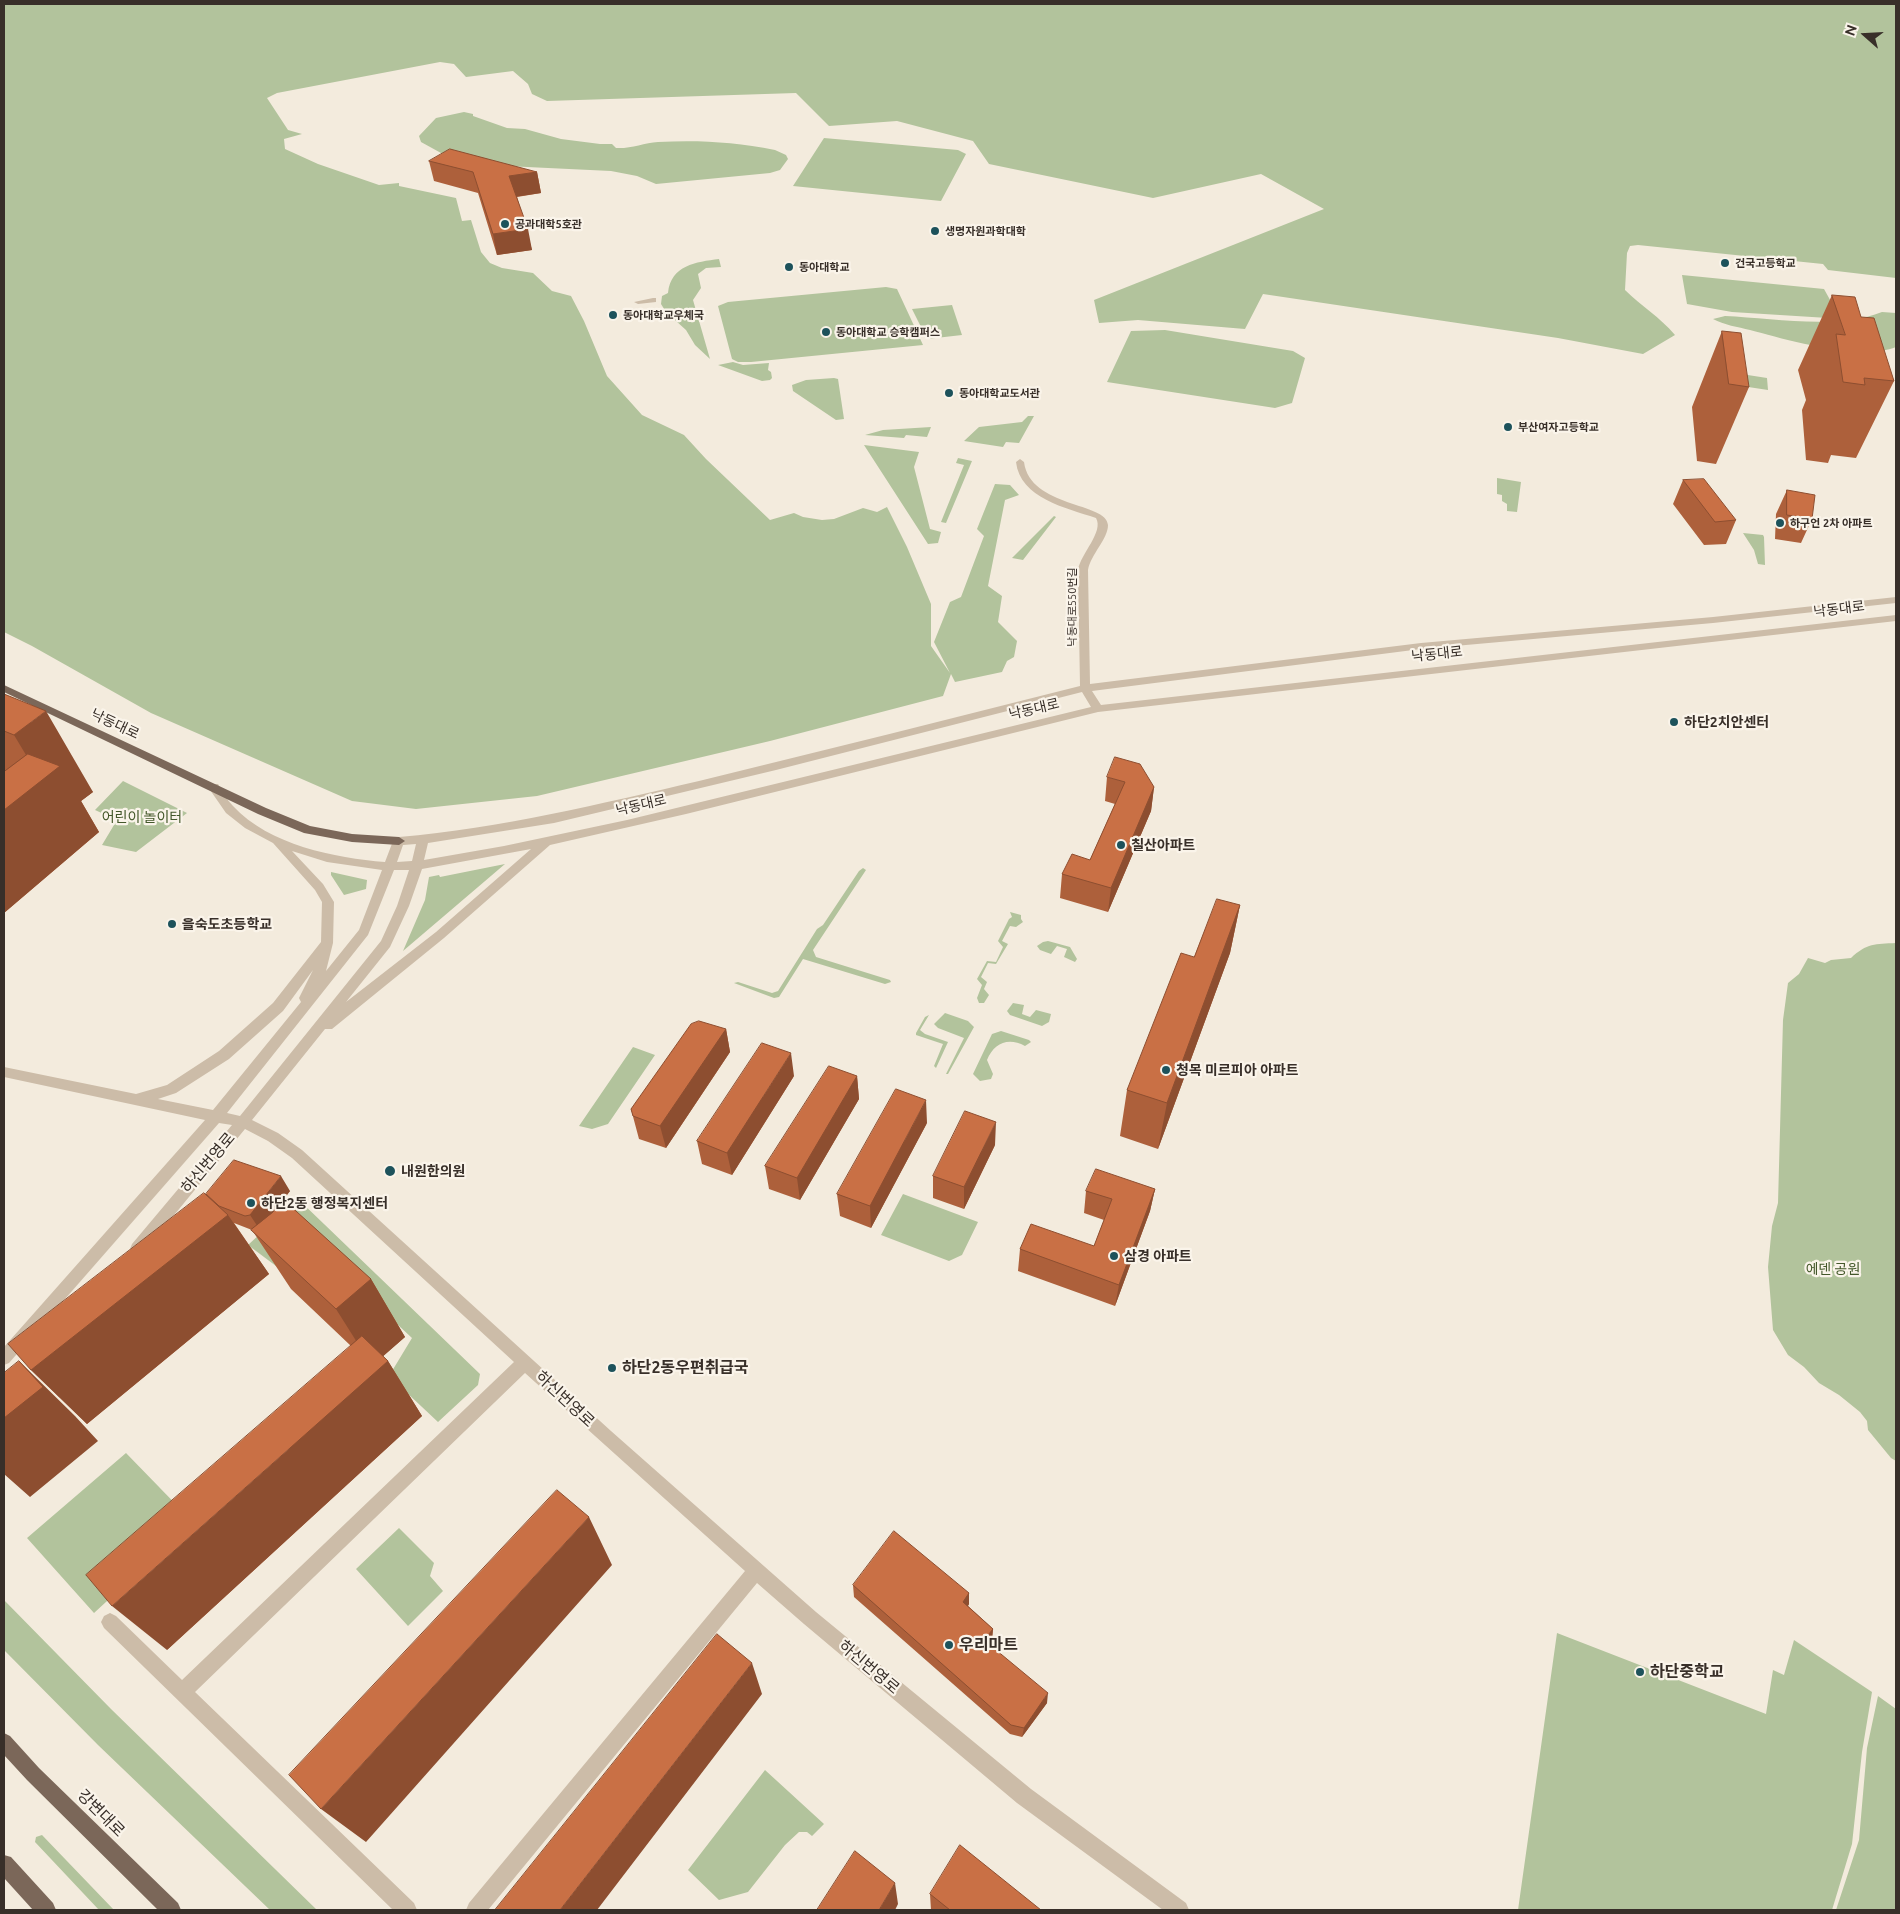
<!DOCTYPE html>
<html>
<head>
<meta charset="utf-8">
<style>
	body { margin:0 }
	#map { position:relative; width:1900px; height:1914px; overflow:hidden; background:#f3ebdd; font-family:Ubuntu,sans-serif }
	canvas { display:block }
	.frame { position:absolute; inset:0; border:5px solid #382f29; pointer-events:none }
	.north { position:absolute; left:1840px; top:10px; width:50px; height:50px; -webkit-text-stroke:4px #faf4ea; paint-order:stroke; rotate:289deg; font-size:14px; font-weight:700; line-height:20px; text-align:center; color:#382f29 }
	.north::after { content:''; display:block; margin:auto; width:18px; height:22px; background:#382f29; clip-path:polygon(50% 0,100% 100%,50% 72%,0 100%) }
</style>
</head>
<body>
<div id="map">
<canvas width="1900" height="1914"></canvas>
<div class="frame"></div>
<div class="north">N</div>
</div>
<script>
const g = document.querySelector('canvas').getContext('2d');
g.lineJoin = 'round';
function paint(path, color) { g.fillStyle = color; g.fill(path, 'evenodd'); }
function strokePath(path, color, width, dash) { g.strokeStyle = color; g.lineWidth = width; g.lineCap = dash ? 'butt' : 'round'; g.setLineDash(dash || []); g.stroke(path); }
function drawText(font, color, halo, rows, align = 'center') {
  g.font = font + ' Ubuntu,"Noto Sans KR",sans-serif'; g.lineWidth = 4.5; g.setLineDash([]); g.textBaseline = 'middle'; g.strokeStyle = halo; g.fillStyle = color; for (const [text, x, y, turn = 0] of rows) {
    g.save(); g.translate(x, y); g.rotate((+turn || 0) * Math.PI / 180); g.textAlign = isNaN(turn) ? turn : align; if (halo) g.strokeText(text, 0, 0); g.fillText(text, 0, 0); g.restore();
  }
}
paint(new Path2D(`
	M4,4H1896V278L1828,270L1823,264L1638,245L1630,246L1627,253L1625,290C1641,306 1660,317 1675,335L1643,354L1558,338L1263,294L1245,329L1138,320L1099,323L1094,300L1324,209L1261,174L1153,198L989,164L973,141L897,121L829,126L796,93L547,101L532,94L528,84L513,71L466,77L454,64L440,62L277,93L267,98L288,130L302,134L284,139L285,149L318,164L379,185L399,183V186L456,198L462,221L471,220L481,252L490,263L502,268L533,273L552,291L571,296L584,321L607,376L642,415L684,435L706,459L770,520L794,513L803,517L822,520L834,519L863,508L877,512L887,507L907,547L931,604V646L950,673L934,642L950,602L961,597L984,536L977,529L995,484L1010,485L1019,495L1005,500L988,586L1002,596L998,622L1017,641L1014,657L1007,661L1002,672L955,682L951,674L943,696L770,741L537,796L416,809L352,801L151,713L32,646L4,632Z
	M464,112L473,114V116L507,128L525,129L561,139L600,144H612L616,148C630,149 644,143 658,142C700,140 734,142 775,150L786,155L788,159L780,170L770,173L656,184L637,176L611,171L485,165L441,153L421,142L419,136L436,118Z
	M824,138L958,150L966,154L941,201L793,186Z
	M719,259L721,267L706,268L698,274L701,288L693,300L710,359L695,345L686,330L666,312L661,304L662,296L668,293C671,265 696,262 719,259Z
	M1682,275L1824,289L1839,316L1828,318L1732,312L1687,304Z
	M886,287L897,289L923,345L751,362H738L732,359L718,306L728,302Z
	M952,305L962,335L927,339L912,309Z
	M1882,312L1896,313V347C1860,361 1787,340 1750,330C1738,327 1724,325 1713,319L1725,316C1772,318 1837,330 1882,312Z
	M1165,330L1293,351L1305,358L1292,403L1275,408L1107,382L1131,331Z
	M733,362L743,365L769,363L768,370L771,372L772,378L770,380L762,381L718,365Z
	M1735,373L1767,378L1768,390L1735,385Z
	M834,378L838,379L844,419L836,420L793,391L792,385L806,380Z
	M1028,416H1034L1019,443L1006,442L1003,447L964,441L979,427L1022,422Z
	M931,427L927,437L906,435L904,438L865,435L883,430Z
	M864,445L919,452L914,467L930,529L941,532L938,543L928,544Z
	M958,458L972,461L946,523L941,522L964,465L956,463Z
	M1497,478L1521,482L1517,512L1507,511V504L1502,501V495L1497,494Z
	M1054,516L1056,517L1023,560L1012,558Z
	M1743,533L1763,535L1764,537L1765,565L1758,564L1754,550Z
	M123,781L187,813L136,852L102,845L117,820L95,810Z
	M505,864L403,951L425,900L429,877L439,875L440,877Z
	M863,868L866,870L813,950L816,957L890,980L891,982L885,984L803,959L779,997L774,998L734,983L738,982L772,993L778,991L817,929L823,925L859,871Z
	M331,872L367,880L366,889L344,895L331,875Z
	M1010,912L1021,915V919L1023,922L1016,927L1010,926L1002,941L1008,944L996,964L988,963L981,977L987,982L984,989L989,995L984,1003H979L977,998L982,985L977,979L987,961L996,962L1003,947L998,941L1009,919L1012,917Z
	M1048,941L1070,947L1077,959L1075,962L1064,957L1067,949L1057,946L1051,954L1040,950L1037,946L1043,942Z
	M1896,943V1461L1891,1458L1868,1430L1867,1421L1860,1412L1839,1395L1819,1383L1804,1367L1788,1355L1773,1330L1768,1267L1772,1226L1778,1203L1783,1020L1788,983L1799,974L1808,958L1825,963L1831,960L1851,958C1867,943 1875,944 1896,943Z
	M1013,1003L1024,1005L1022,1014L1030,1017L1036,1010L1051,1014L1049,1022L1042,1026L1010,1015L1007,1011Z
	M945,1013L968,1021L974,1027L948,1074H946L964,1038L938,1028L934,1024Z
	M929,1015L920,1030L925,1034L948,1042L936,1068L934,1066L943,1044L916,1035V1033L925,1017Z
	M1001,1031L1029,1040L1031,1042L1025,1046C1008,1037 994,1043 987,1060L993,1074L991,1079L980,1081L973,1074L992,1034Z
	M633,1047L655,1055L608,1124L592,1129L579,1126Z
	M903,1194L978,1222L962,1255L949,1261L881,1235Z
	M298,1199L480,1374L478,1385L438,1422L389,1376L412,1338L322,1254L276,1266L248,1245Z
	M126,1453L193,1522L94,1613L27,1538Z
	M399,1528L434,1563L430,1576L443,1591L408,1626L356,1569Z
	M4,1600L111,1709L317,1910H270L98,1745L4,1650Z
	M1557,1633L1766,1714L1773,1670L1784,1675L1794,1640L1872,1692L1862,1752L1852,1844L1832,1910H1518Z
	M1878,1696L1896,1709V1910H1836L1859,1840L1867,1748Z
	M765,1770L824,1824L812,1836L807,1832H799L785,1845L748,1892L719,1900L688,1870Z
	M42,1835L114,1910H99L35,1842L36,1837Z`), '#b2c39c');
paint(new Path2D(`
	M653,298H656V302L638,304L634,302Z
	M1020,459L1024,462C1030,508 1107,502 1108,525C1108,539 1091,554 1088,570L1090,684L1421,643L1713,617L1896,597V603L1713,623L1421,649L1092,691L1101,705L1896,615V621L1098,712L686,814L550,845L444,938L332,1029H325L252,1120L278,1133L302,1150L611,1431L816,1612L1031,1789L1186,1903L1189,1910H1163L1017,1803L804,1624L757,1583L488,1910H466L469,1903L745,1571L525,1373L195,1692L414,1903L417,1910H393L104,1628L101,1622L104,1616L110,1613L116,1616L182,1680L514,1362L292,1158L268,1141L245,1129L142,1254L137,1255L132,1254L130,1249L132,1244L232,1125L219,1123L9,1363L4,1365V1347L205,1120L4,1077V1067L136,1094L167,1085L219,1051L273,1003L321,942L322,902L315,890L273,843L245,828L226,813L208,787L210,784H218C223,792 227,800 233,806C269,845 335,858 385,862L393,841L399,837C501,828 600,804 699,781C826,750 953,718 1080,686L1078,570C1081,553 1104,532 1096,518C1066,508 1020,498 1016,462ZM1082,692L1091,707L627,820L504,846L424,860L428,843L554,823L776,770ZM416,844L412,861L397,862L403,845ZM531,849L436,932L346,1002L390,947L409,906L422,869ZM292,851L327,862L382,870L359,930L326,971L333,943L334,902L323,884ZM394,870H409L397,906L381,941L240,1116L227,1113L368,935ZM313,970L299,998L301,1002L213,1110L158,1099L176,1093L229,1059L283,1011Z`), '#ccbca8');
paint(new Path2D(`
	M4,685L266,808L310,826L352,834L399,837L405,841L399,845L352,842L304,833L258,814L4,692Z
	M4,1733L10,1736L39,1768L178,1903L181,1910H158L27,1780L4,1755Z
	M4,1855L11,1857L53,1903L56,1910H33L4,1878Z`), '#7b6759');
paint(new Path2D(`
	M429,161L537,172L541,193L517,197L532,250L497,255L478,193L434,181Z
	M1832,295L1861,317L1894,381L1856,458L1831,455L1828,463L1806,460L1802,410L1806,400L1798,370Z
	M1722,331L1749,387L1716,464L1697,461L1692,407Z
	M1683,480L1736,520L1726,544L1704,545L1673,504Z
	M1787,490L1812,519L1801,543L1775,539L1776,514Z
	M4,694L93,792L81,801L99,832L4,913Z
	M1107,777L1154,787L1151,811L1108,912L1060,898L1062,874L1090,860L1115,804L1105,801Z
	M1240,905L1230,953L1158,1149L1120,1136L1127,1090L1194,957Z
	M726,1029L730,1052L666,1148L639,1139L631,1109Z
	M794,1076L732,1175L702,1164L697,1141Z
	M857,1076L859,1099L800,1200L769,1189L765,1166Z
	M927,1123L871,1228L840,1216L837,1194Z
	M995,1145L964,1209L933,1198V1176Z
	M1155,1189L1150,1211L1115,1306L1018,1271L1020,1249L1094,1246L1104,1220L1084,1213L1086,1191Z
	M290,1191L273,1213L371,1279L405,1337L383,1356L388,1361L422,1416L167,1650L351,1346L291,1289L252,1230L234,1223L269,1274L87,1424L31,1370L206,1194Z
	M853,1585L969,1593V1604L968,1606L993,1629L992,1639L989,1644L1047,1703L1022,1737L1010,1734L854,1597Z
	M930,1894L1041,1910H931Z`), '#ad603b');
paint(new Path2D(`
	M537,172L541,193L514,197L509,176Z
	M528,229L532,250L497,255L493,234Z
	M46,711L93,792L81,801L99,832L4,913V810L41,780L14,735Z
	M1154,787L1151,811L1108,912L1111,888Z
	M1240,905L1230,953L1158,1149L1167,1103Z
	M726,1029L730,1052L666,1148L660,1126Z
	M791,1053L794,1076L732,1175L727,1153Z
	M857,1076L859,1099L800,1200L797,1178Z
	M926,1100L927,1123L871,1228L870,1206Z
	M996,1122L995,1145L964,1209V1187Z
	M281,1176L290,1191L260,1230L250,1215Z
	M1155,1189L1150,1211L1115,1306L1119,1285Z
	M228,1215L269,1274L87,1424L31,1370Z
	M371,1279L405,1337L372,1366L336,1309Z
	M19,1361L75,1416L98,1441L30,1497L4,1474V1418Z
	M388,1361L422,1416L167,1650L112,1606Z
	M589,1517L612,1565L366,1842L321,1809Z
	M969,1593V1604L963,1613V1602Z
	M993,1629L992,1639L984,1651V1640Z
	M752,1663L762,1694L597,1910H560Z
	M1048,1693L1047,1703L1022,1737L1024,1728Z
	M895,1883L898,1904L895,1910H879Z`), '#8d4e30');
const building = new Path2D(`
	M450,149L537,172L509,176L528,229L493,234L473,172L429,161Z
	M1832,295L1855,297L1861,317L1874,318L1894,381L1864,378L1865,385L1843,382L1836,334L1845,335Z
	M1722,331L1741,333L1749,387L1729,384Z
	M1704,479L1736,520L1715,522L1683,480Z
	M1787,490L1815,495L1812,519L1787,515Z
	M4,694L46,711L14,735L4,731Z
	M28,754L60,766L4,810V772Z
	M1115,757L1140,764L1154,787L1111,888L1062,874L1072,854L1090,860L1125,782L1107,777Z
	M1217,899L1240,905L1167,1103L1127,1090L1181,953L1194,957Z
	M699,1021L726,1029L660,1126L633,1116L631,1109L691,1024Z
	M762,1043L791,1053L727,1153L697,1141Z
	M829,1066L857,1076L797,1178L765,1166Z
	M896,1089L926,1100L870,1206L837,1194Z
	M965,1111L996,1122L964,1187L933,1176Z
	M234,1160L281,1176L250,1215L245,1216L219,1206L206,1194Z
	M1096,1169L1155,1189L1119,1285L1020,1249L1031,1224L1094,1246L1112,1199L1086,1191Z
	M204,1193L228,1215L31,1370L8,1344Z
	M286,1202L371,1279L336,1309L251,1230Z
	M362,1336L388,1361L112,1606L86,1575Z
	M19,1361L43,1387L4,1418V1373Z
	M557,1490L589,1517L321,1809L289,1775Z
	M894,1531L969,1593L963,1602L993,1629L984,1640L1048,1693L1024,1728L1011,1725L853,1585Z
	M717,1634L752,1663L560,1910H495Z
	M960,1845L1041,1910H950L930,1894Z
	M855,1851L895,1883L879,1910H817Z`);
paint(building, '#c97045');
strokePath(building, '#8d4e30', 1);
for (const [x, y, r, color] of [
	[505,224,5,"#1d525b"],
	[935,231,5,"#1d525b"],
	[1725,263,5,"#1d525b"],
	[789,267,5,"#1d525b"],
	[613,315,5,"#1d525b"],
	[826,332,5,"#1d525b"],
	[949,393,5,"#1d525b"],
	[1508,427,5,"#1d525b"],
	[1780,523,5,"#1d525b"],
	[1674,722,5,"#1d525b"],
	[1121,845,5,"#1d525b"],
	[172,924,5,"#1d525b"],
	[1166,1070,5,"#1d525b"],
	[390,1171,6,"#1d525b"],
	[251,1203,5,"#1d525b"],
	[1114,1256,5,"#1d525b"],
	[612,1368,5,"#1d525b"],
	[949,1645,5,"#1d525b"],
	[1640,1672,5,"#1d525b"]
]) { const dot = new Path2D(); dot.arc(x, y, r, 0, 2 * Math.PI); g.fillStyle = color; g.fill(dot); strokePath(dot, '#faf4ea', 2); }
drawText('bold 11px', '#382f29', '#faf4ea', [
	["공과대학5호관",515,224],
	["생명자원과학대학",945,231],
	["건국고등학교",1735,263],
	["동아대학교",799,267],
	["동아대학교우체국",623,315],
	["동아대학교 승학캠퍼스",836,332],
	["동아대학교도서관",959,393],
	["부산여자고등학교",1518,427],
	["하구언 2차 아파트",1790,523]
], 'left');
drawText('11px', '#382f29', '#faf4ea', [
	["낙동대로550번길",1072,607,-90]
]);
drawText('14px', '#382f29', '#faf4ea', [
	["낙동대로",1839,609,-7],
	["낙동대로",1437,654,-6],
	["낙동대로",1034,709,-13],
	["낙동대로",115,724,25],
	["낙동대로",641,805,-13]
]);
drawText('bold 14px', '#382f29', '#faf4ea', [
	["하단2치안센터",1684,722],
	["칠산아파트",1131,845],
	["을숙도초등학교",182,924],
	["청목 미르피아 아파트",1176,1070],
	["내원한의원",401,1171],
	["하단2동 행정복지센터",261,1203],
	["삼경 아파트",1124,1256]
], 'left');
drawText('14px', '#44582b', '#faf4ea', [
	["어린이 놀이터",142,817],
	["에덴 공원",1833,1269]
]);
drawText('16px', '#382f29', '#faf4ea', [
	["하신번영로",208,1163,-50],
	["하신번영로",565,1399,43],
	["하신번영로",869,1667,40],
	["강변대로",101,1813,45]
]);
drawText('bold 16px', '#382f29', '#faf4ea', [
	["하단2동우편취급국",622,1368],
	["우리마트",959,1645],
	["하단중학교",1650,1672]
], 'left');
</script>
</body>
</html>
